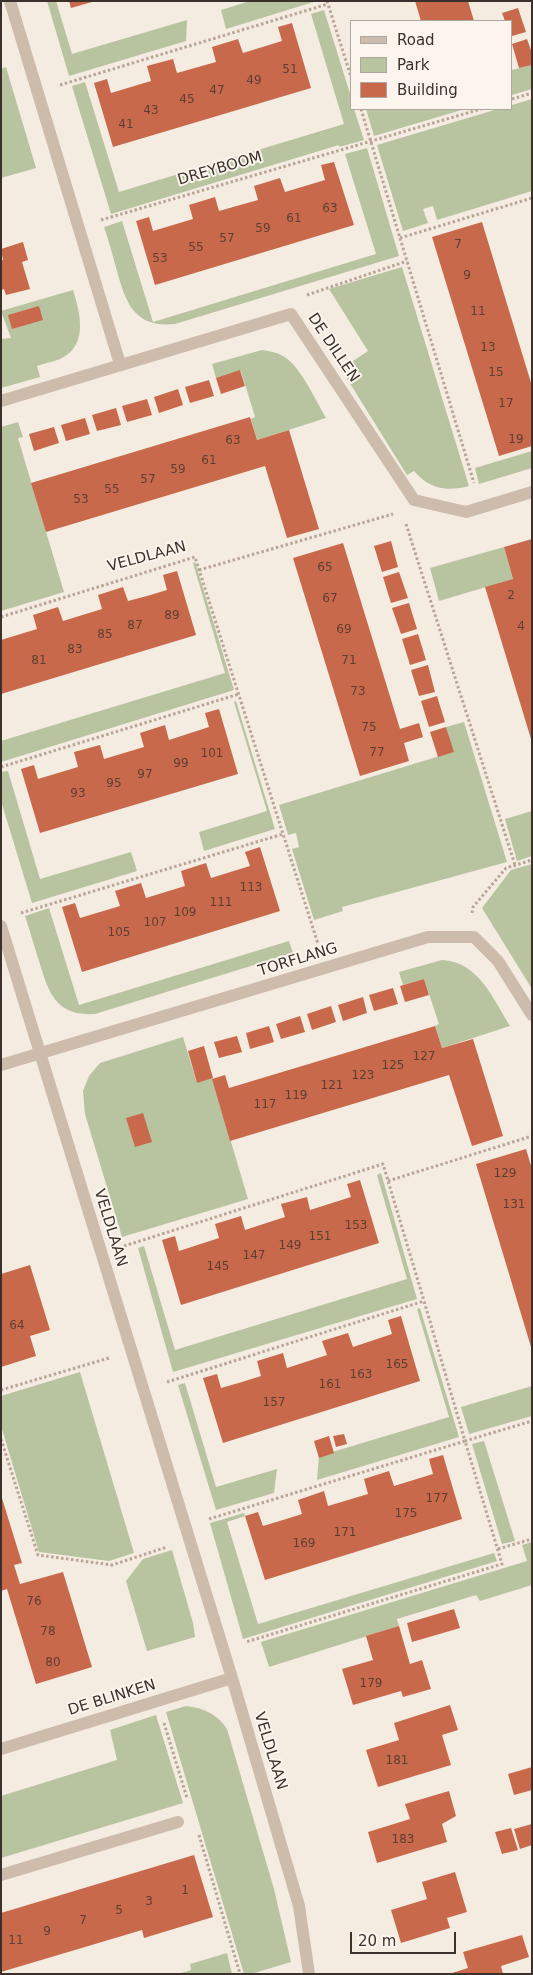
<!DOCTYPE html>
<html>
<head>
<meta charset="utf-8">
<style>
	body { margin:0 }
	#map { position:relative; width:533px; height:1975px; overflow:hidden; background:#f4ebe1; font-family:"DejaVu Sans",sans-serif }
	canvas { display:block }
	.frame { position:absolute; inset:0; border:2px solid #3b302b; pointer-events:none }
	.legend { position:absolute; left:350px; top:20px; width:162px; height:90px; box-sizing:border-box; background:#fbf5ee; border:1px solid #aea6a0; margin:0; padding:6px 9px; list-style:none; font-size:15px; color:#3b302b }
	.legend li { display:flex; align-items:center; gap:10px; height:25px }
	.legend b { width:25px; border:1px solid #aea6a0 }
	.scale { position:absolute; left:350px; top:1932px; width:106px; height:22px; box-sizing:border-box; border:2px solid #3b302b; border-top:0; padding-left:6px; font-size:15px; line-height:18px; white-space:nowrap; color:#3b302b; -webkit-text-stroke:4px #fbf5ee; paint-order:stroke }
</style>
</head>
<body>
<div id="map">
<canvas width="533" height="1975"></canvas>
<div class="frame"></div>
<ul class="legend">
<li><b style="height:6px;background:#cdbbac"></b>Road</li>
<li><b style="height:14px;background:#b8c4a0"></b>Park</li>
<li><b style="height:14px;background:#c8694b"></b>Building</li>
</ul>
<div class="scale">20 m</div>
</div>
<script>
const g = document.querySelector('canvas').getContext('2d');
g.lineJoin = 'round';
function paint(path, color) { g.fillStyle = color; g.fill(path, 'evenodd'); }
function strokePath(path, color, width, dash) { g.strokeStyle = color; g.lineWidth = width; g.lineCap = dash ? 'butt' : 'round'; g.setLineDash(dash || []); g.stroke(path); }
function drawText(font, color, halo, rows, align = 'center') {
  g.font = font + ' "DejaVu Sans",sans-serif'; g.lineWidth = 4; g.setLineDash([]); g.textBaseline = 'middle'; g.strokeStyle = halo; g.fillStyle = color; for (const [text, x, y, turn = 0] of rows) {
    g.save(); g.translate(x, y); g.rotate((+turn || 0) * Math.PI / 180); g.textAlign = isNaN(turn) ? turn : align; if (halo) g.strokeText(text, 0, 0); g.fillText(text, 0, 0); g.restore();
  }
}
paint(new Path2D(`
	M47,1H56L72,54L187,20L186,41L69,76Z
	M250,1H317L226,29L221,10Z
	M324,10L352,100V109H354L364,140L339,147V145L111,214L72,86L85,82L119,192L344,124L311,14Z
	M532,65V89L512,95V70Z
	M6,67L36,168L1,178V69Z
	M532,99V191L437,220L433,206L423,209L428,223L403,231L377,145L498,109H512V105Z
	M366,109H465L374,136Z
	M367,148L399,256L175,324C135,328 126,304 117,271C113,256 109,242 104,227L122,221L153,322L376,254L345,154Z
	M402,267L469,486C447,492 429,489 414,471L407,475L341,369L368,351L329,289Z
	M73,290C80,312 89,346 60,359C53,362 45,363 37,366L40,377L1,388V339L11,338L1,311Z
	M262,350C268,351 275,352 281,355C300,364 315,400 326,418L257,440L251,419L255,417L241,371L216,378L212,364Z
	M18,422L23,437L18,438L64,592L1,611V427Z
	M532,451V468L479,484L475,468Z
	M504,547L513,579L439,601L430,568Z
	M195,562L234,690L1,762V741L225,673L193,563Z
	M236,701L275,829L204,851L199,832L267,811L234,702Z
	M464,722L507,862L342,907L343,911L314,920L292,849L299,847L296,833L288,835L279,805L453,752L446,727Z
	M8,771L40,879L131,852L137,871L32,903L1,801V772Z
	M532,811V856L517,861L505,819Z
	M532,864V989L482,908L511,870Z
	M49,908L79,1005L289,941L293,953L95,1014C56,1016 49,994 39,961C34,946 30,931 25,916Z
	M442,960C479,962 493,999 510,1026L442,1048L435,1026L439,1024L424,979L403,985L399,972Z
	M183,1037L197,1083L212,1078L248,1199L122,1237L85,1114L83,1091L89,1076L100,1063Z
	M381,1173L417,1299L173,1372L138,1248L144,1246L175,1350L407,1279L377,1175Z
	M420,1308L459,1437L317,1480L319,1456L449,1417L417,1309Z
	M80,1372L134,1553L109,1561L39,1552L1,1426V1396Z
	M185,1383L216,1487L277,1469L274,1493L216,1510L178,1385Z
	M532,1386V1416L469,1434L461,1407Z
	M484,1441L515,1541L502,1544L472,1444Z
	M244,1513L245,1516L227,1522L258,1624L494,1553L497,1561L243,1639L210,1523Z
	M532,1542V1585L480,1601L476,1595L397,1619L399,1626L269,1667L261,1642L527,1561L522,1545Z
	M172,1550L193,1623L195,1637L147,1651L126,1581L143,1559Z
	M186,1706C204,1708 217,1714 227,1729L274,1889L291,1962L251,1974H244L166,1712Z
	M156,1715L183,1803L1,1858V1796L117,1760L110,1730Z
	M227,1953L232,1974H178L191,1970L190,1964Z`), '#b8c4a0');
paint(new Path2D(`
	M69,1H92V2L71,8Z
	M415,1H468L474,21H421Z
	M518,8L526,32L512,36V21H505L502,13Z
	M292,23L311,88L113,147L94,83L107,79L111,93L151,81L147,66L173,59L177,73L216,62L212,47L238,39L243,53L282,41L278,27Z
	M527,39L532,53V65L519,68L512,44Z
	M334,162L354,225L155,285L136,221L149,217L153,231L193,219L189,205L215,197L219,211L258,200L254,186L280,178L285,192L325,180L321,165Z
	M482,222L532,386V446L499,456L432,237Z
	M23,242L28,260L22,262L30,289L6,295L4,289L1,290V260H3L1,249Z
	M39,306L43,320L12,329L8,315Z
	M240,370L245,386L221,394L216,378Z
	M209,380L214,396L190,403L185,387Z
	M178,389L183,405L159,413L154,397Z
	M147,399L152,415L127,422L122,406Z
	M116,408L121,425L97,431L92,415Z
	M250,417L257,440L289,430L319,529L287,538L265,466L46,532L31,483Z
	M85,418L90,434L66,441L61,425Z
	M54,427L59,443L34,451L29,434Z
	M532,539V739H531L485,587L513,579L504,547Z
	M391,541L398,567L382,572L374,546Z
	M343,543L400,729L419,723L423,737L404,743L409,761L360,776L293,558Z
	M177,571L196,635L1,694V640L37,629L33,615L58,607L63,621L102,609L98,595L123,587L128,601L147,596L167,590L163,575Z
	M399,572L408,598L391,603L383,577Z
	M409,603L417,629L401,634L392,608Z
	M418,634L426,660L410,665L402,639Z
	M428,665L435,692L419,696L411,670Z
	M437,696L445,722L429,727L421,701Z
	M219,709L238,774L40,833L21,769L34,765L38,779L78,767L74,752L100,745L104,759L144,747L140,733L165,725L169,740L209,727L205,713Z
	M446,727L454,752L438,757L430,732Z
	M260,847L280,911L82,972L62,907L75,903L80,918L120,906L115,891L141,883L146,898L185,886L181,871L206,863L211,878L250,866L245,852Z
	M424,979L429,995L405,1002L400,986Z
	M393,988L398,1004L374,1011L369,995Z
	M363,997L367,1013L343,1021L338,1005Z
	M331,1006L336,1022L312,1030L307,1014Z
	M300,1016L305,1032L281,1039L276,1024Z
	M269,1026L274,1042L250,1049L246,1033Z
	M435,1026L442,1048L473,1039L503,1136L472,1146L449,1075L230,1141L212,1079L225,1075L229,1088Z
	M237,1036L242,1052L219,1058L214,1042Z
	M204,1046L213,1078L197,1083L188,1051Z
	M143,1113L152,1142L135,1147L126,1118Z
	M526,1149L532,1169L531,1347L476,1164Z
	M360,1180L379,1243L181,1305L162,1240L175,1236L179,1251L219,1238L215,1224L241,1216L245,1230L285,1217L281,1204L307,1197L310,1210L351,1197L347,1184Z
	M30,1265L50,1330L30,1336L36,1356L1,1367V1274Z
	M401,1316L420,1381L223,1443L203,1378L217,1374L221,1388L242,1382L261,1376L257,1361L283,1353L287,1368L327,1355L322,1341L348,1333L353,1347L392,1334L388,1320Z
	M344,1434L347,1444L336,1447L333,1436Z
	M329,1436L334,1453L319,1458L314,1441Z
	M443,1455L462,1519L265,1580L245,1516L258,1512L263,1526L283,1520L302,1514L298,1500L324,1491L328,1506L368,1494L364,1479L389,1471L394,1486L433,1474L429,1459Z
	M1,1495L22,1563L14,1565L20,1584L63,1572L92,1667L36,1684L7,1589L1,1591Z
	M454,1609L460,1628L412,1642L407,1623Z
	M399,1626L410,1664L422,1660L431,1689L403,1697L401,1691L353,1705L342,1669L373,1660L366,1636Z
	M450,1705L458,1730L442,1735L451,1765L378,1787L366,1750L399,1740L394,1723Z
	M532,1767V1790L514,1795L508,1774Z
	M449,1791L456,1816L442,1824L447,1842L377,1863L368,1832L410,1819L405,1804Z
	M532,1824V1845L520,1849L514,1829Z
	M511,1828L518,1850L502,1854L495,1832Z
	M194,1855L213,1917L144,1938L142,1930L1,1972V1913Z
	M455,1872L467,1912L447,1918L450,1928L401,1943L391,1910L427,1899L422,1882Z
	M522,1935L529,1957L501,1966L503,1974H449L468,1968L463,1952Z`), '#c8694b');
strokePath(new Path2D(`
	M327,1L352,80
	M60,85L328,4
	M512,99L532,93
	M361,109L474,483
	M101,220L481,109
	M400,238L532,198
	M307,295L407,261
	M406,524L515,865
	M199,570L393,514
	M1,617L195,557L318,944
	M1,767L239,694
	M21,913L283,834
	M472,913L473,907L506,868L532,860
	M388,1181L532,1136
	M124,1246L383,1164L424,1301
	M167,1382L424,1301L465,1441L532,1421
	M1,1390L109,1358
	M1,1439L38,1555L112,1565L167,1547
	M209,1519L465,1441L502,1564L246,1642
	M498,1549L532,1539
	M164,1723L187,1798
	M199,1835L240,1974`), '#b9a596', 3, [2.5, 2.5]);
strokePath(new Path2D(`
	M10,1L120,364
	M1,401L291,314L414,500L466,512L532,492
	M1,926L232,1678L299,1906L309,1974
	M1,1065L428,937H474L498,961L532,1015
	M1,1749L232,1678
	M1,1875L178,1822`), '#cdbbac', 12);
drawText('12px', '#5e3e33', null, [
	["51",290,70],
	["49",254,81],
	["47",217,91],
	["45",187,100],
	["43",151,111],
	["41",126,125],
	["63",330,209],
	["61",294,219],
	["59",263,229],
	["57",227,239],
	["7",458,245],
	["55",196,248],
	["53",160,259],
	["9",467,276],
	["11",478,312],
	["13",488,348],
	["15",496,373],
	["17",506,404],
	["19",516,440],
	["63",233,441],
	["61",209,461],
	["59",178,470],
	["57",148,480],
	["55",112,490],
	["53",81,500],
	["65",325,568],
	["2",511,596],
	["67",330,599],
	["89",172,616],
	["87",135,626],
	["4",521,627],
	["69",344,630],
	["85",105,635],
	["83",75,650],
	["81",39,661],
	["71",349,661],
	["73",358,692],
	["75",369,728],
	["77",377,753],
	["101",212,754],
	["99",181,764],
	["97",145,775],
	["95",114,784],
	["93",78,794],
	["113",251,888],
	["111",221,903],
	["109",185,913],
	["107",155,923],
	["105",119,933],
	["127",424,1057],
	["125",393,1066],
	["123",363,1076],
	["121",332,1086],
	["119",296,1096],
	["117",265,1105],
	["129",505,1174],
	["131",514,1205],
	["153",356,1226],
	["151",320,1237],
	["149",290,1246],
	["147",254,1256],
	["145",218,1267],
	["64",17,1326],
	["165",397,1365],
	["163",361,1375],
	["161",330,1385],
	["157",274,1403],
	["177",437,1499],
	["175",406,1514],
	["171",345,1533],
	["169",304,1544],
	["76",34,1602],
	["78",48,1632],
	["80",53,1663],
	["179",371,1684],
	["181",397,1761],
	["183",403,1840],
	["1",185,1891],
	["3",149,1902],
	["5",119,1911],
	["7",83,1921],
	["9",47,1932],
	["11",16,1941]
]);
drawText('15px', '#3b302b', '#fbf5ee', [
	["DREYBOOM",220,169,-16],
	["DE DILLEN",333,348,56],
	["VELDLAAN",147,557,-15],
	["TORFLANG",298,960,-17],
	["VELDLAAN",110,1228,73],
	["DE BLINKEN",112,1698,-17],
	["VELDLAAN",270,1751,73]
]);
</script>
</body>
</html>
